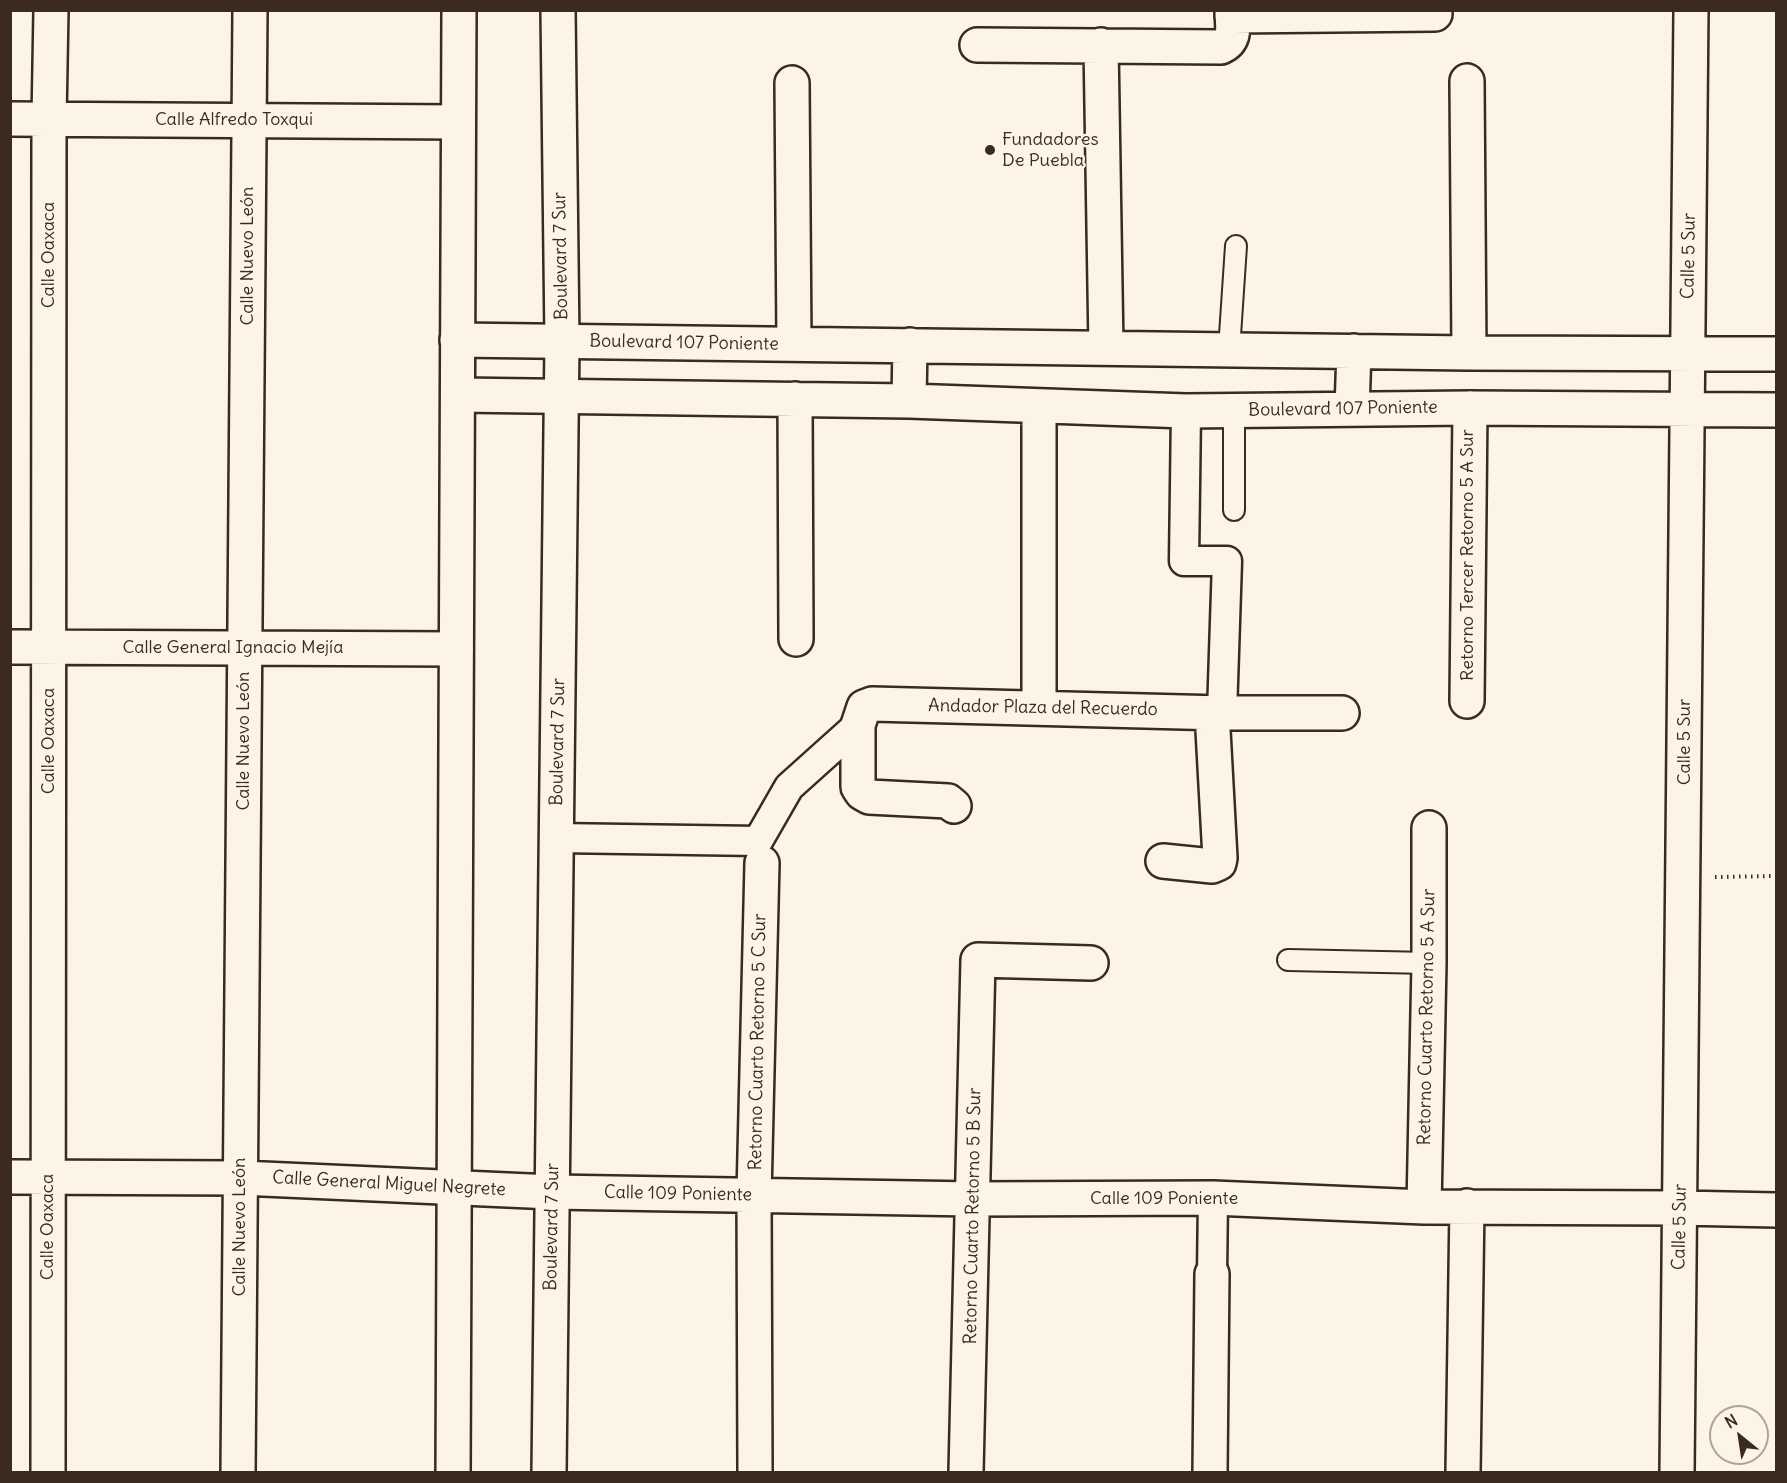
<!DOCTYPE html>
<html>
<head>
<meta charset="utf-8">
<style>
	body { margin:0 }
	#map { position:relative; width:1787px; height:1483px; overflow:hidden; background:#fcf5e5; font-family:Delius,sans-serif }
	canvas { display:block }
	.frame { position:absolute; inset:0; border:12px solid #3b2a1e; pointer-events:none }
	.north { position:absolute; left:1709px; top:1405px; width:60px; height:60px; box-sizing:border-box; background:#fcf5e5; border:2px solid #afa495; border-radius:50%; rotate:330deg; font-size:16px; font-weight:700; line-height:24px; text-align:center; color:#3b2a1e }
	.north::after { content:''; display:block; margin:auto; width:21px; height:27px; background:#3b2a1e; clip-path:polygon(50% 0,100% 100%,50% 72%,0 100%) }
</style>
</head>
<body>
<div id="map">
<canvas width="1787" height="1483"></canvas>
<div class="frame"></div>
<div class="north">N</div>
</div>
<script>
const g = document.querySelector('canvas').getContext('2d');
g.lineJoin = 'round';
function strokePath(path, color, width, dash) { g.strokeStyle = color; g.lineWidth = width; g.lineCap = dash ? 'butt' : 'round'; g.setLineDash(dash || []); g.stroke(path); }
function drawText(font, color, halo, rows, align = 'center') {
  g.font = font + ' Delius,sans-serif'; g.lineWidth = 5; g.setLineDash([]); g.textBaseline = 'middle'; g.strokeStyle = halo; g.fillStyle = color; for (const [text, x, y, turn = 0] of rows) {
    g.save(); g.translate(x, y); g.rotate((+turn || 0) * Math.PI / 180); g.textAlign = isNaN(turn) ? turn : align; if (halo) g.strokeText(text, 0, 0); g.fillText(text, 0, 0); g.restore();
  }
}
const service = new Path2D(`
	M1229,350L1236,246
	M1234,411V510
	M1288,960L1429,963`);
const pedestrian = new Path2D(`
	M1186,411L1184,561H1227L1222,713
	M557,838L758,841L789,787L858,725
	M1212,1274L1213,1198`);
const minor = new Path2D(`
	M1232,16L1435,14
	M977,45L1221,47C1237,40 1232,26 1232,10
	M1101,45L1106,348
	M1467,81L1469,353
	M792,83L794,344
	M10,119L458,122
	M457,340L1469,353L1776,354
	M458,395L909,401L1186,411L1470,408L1776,410
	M795,399L796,639
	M909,401L910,345
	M1039,406V708
	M1352,409L1354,351
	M10,647L456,649
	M1467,701L1470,408
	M954,806L948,801L869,797L862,793L858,787V725L864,707L872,704L1222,713H1342
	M1163,861L1212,866L1219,863L1220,858L1212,712
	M10,1177L241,1178L552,1192L974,1199L1213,1198L1424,1207L1680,1208L1776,1210
	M1424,1207L1429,963V828
	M48,1472L49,120L51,10
	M238,1472L250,10
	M755,1472L754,1195L762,863
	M966,1472L978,960L1091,963
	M1210,1472L1212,1274
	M1463,1472L1467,1206
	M1677,1472L1691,10`);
const tertiary = new Path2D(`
	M453,1472L459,10
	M549,1472L562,341L558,10`);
strokePath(service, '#3b2a1e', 24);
strokePath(pedestrian, '#3b2a1e', 33);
strokePath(minor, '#3b2a1e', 38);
strokePath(tertiary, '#3b2a1e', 38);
strokePath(new Path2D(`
	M1715,877L1776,876`), '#3b2a1e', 4, [1.5, 4.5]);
strokePath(service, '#fcf5e5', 20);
strokePath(pedestrian, '#fcf5e5', 28);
strokePath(minor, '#fcf5e5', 33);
strokePath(tertiary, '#fcf5e5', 33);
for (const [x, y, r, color] of [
	[990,150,6,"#3b2a1e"]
]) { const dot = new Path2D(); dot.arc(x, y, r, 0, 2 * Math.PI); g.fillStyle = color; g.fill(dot); strokePath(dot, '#fcf5e5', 2); }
drawText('18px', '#3b2a1e', '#fcf5e5', [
	["Calle Alfredo Toxqui",234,120],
	["Calle Oaxaca",49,255,-90],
	["Calle Nuevo León",248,256,-90],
	["Boulevard 7 Sur",561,256,-91],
	["Calle 5 Sur",1689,256,-89],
	["Boulevard 107 Poniente",684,343,1],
	["Boulevard 107 Poniente",1343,409,-1],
	["Retorno Tercer Retorno 5 A Sur",1468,555,-90],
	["Calle General Ignacio Mejía",233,648],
	["Andador Plaza del Recuerdo",1043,708,1],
	["Calle Oaxaca",49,741,-90],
	["Calle Nuevo León",244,741,-90],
	["Boulevard 7 Sur",558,742,-89],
	["Calle 5 Sur",1685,742,-90],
	["Retorno Cuarto Retorno 5 A Sur",1427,1017,-89],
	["Retorno Cuarto Retorno 5 C Sur",758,1042,-89],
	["Calle General Miguel Negrete",389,1184,3],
	["Calle 109 Poniente",678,1194,1],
	["Calle 109 Poniente",1164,1199],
	["Retorno Cuarto Retorno 5 B Sur",973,1216,-89],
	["Calle Oaxaca",48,1227,-90],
	["Calle Nuevo León",240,1227,-90],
	["Boulevard 7 Sur",552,1227,-89],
	["Calle 5 Sur",1680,1227,-89]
]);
drawText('18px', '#3b2a1e', '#fcf5e5', [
	["Fundadores",1002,140],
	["De Puebla",1002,161]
], 'left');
</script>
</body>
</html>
